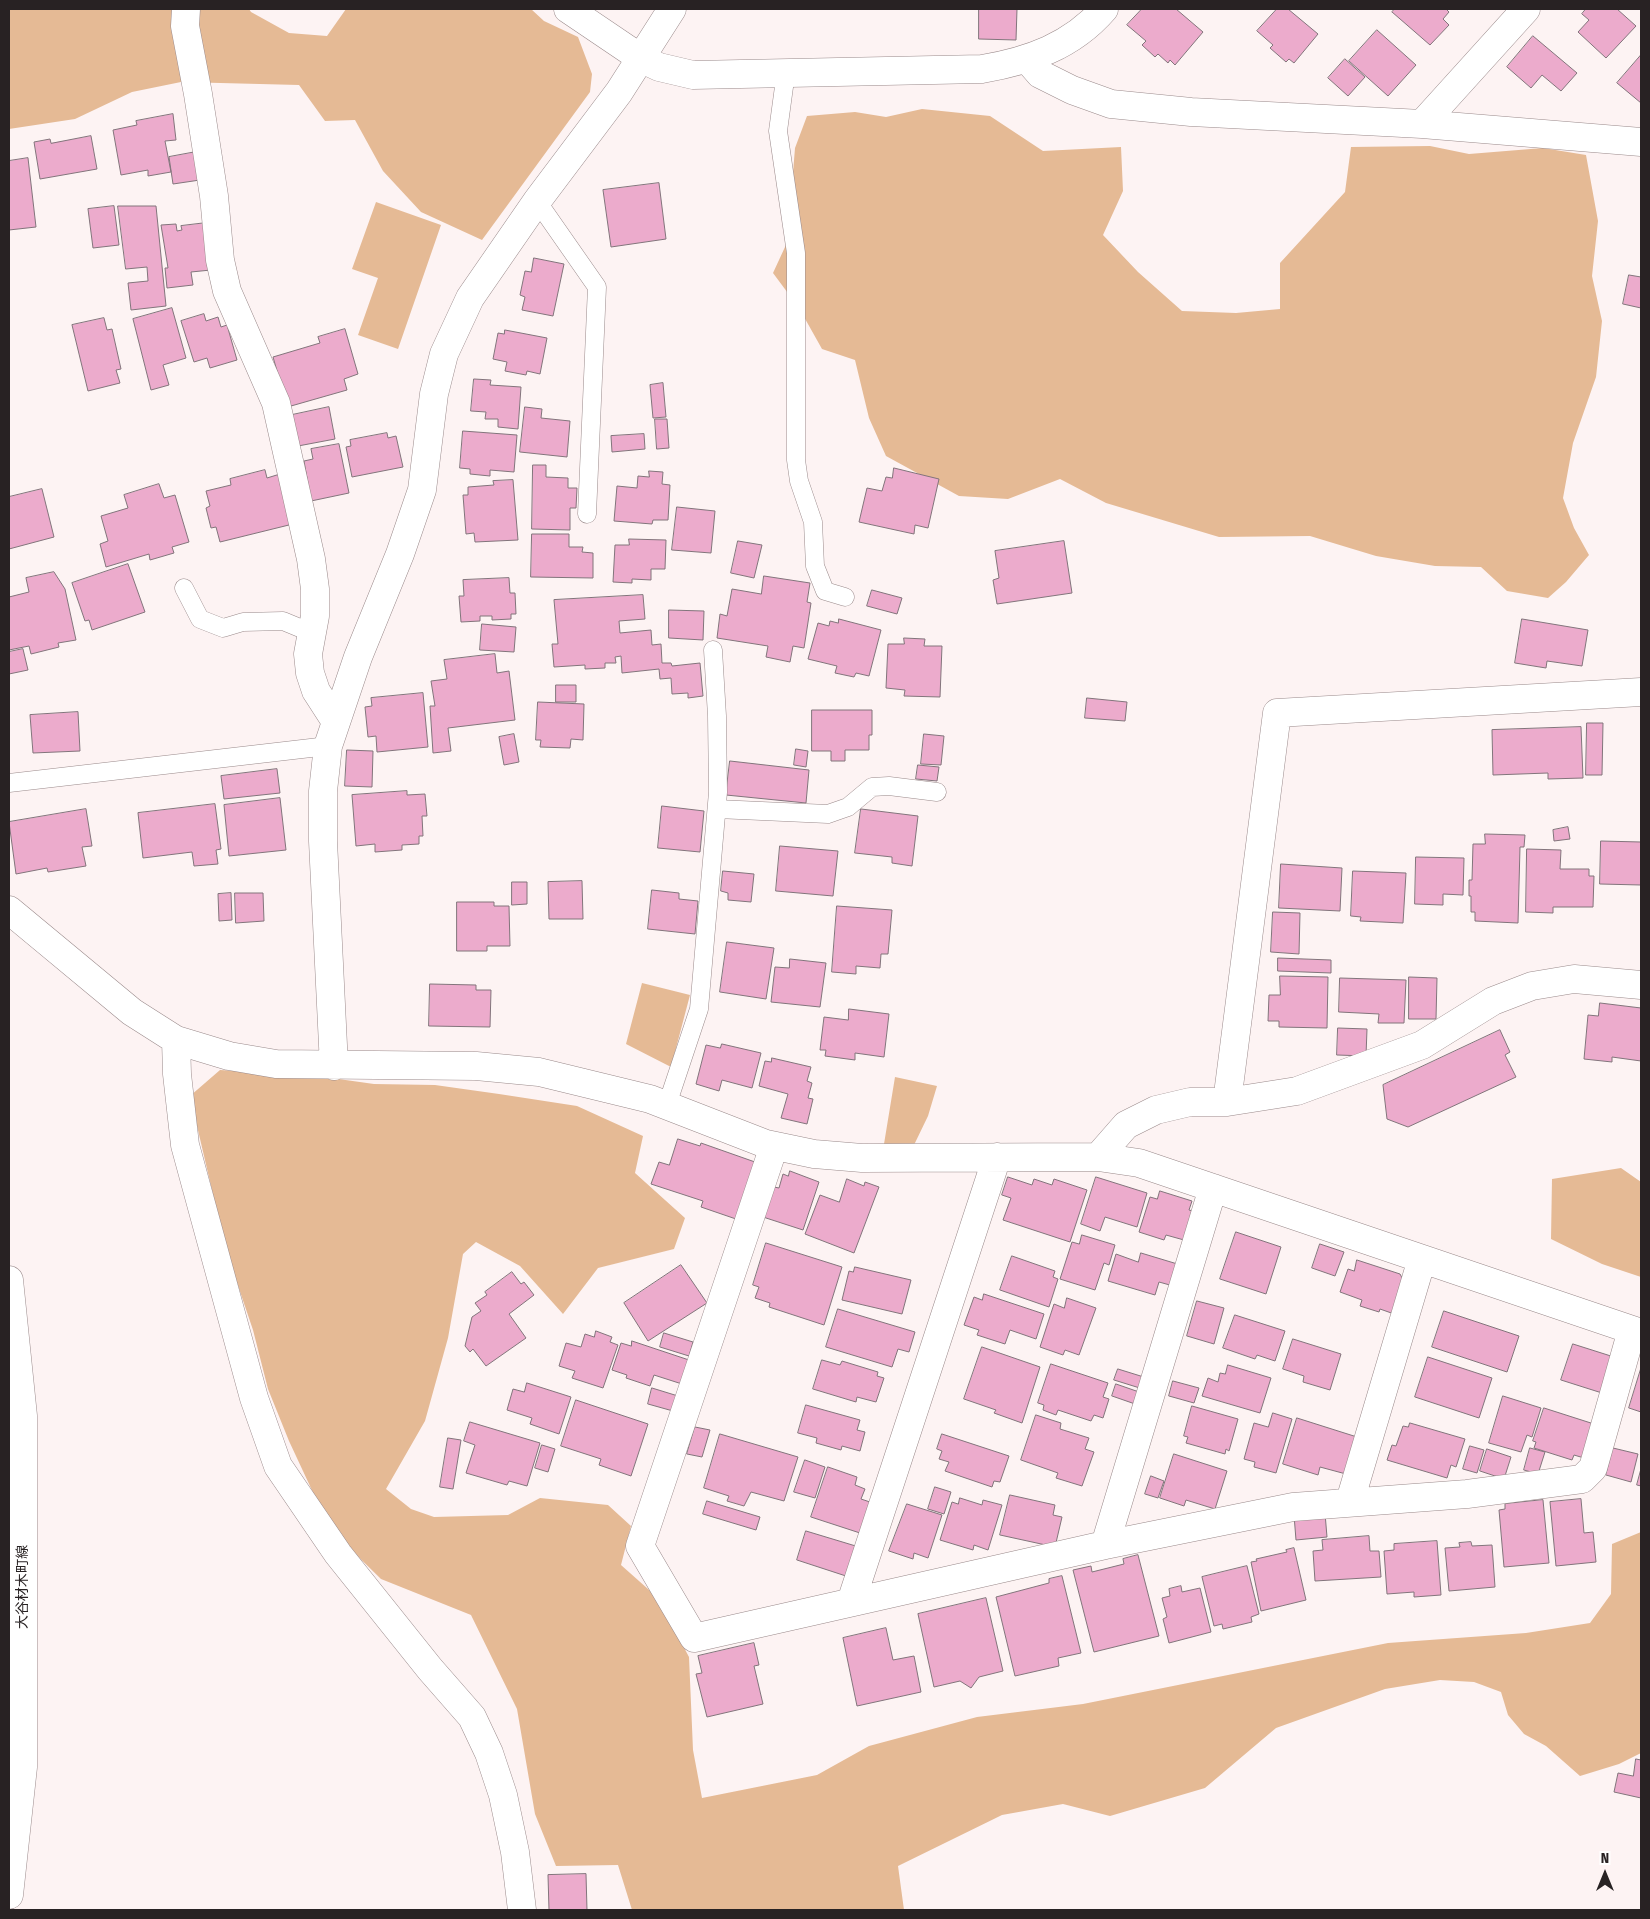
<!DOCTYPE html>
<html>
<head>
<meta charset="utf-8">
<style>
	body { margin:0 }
	#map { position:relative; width:1650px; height:1919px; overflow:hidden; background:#fdf3f3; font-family:"Fira Sans Condensed",sans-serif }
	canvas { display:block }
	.frame { position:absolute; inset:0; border:10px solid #282223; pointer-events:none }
	.north { position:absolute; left:1580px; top:1849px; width:50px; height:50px; -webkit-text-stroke:4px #fff; paint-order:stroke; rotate:0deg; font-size:14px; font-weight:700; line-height:20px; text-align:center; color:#282223 }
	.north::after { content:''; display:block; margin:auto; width:18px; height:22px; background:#282223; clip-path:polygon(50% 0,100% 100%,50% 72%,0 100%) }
</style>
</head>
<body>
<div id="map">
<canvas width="1650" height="1919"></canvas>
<div class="frame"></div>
<div class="north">N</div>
</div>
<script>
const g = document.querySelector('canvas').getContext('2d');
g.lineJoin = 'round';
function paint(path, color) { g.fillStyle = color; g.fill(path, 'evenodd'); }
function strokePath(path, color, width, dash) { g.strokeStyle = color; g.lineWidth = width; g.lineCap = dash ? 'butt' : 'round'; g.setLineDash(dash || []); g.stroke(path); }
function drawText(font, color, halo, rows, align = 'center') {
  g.font = font + ' "Fira Sans Condensed","Noto Sans JP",sans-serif'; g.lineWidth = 5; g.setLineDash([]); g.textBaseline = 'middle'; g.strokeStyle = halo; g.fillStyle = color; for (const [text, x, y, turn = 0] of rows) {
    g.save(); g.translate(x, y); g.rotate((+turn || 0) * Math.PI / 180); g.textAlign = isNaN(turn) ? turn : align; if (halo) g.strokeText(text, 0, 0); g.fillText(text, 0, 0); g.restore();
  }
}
paint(new Path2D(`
	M9,9H249L251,12L289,33L327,36L346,9H531L544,21L578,37L592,74L590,92L482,240L421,212L383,171L355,120L325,121L299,85L181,82L132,92L75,119L9,129Z
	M922,109L990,116L1043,151L1121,147L1123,191L1103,235L1138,272L1182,311L1236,313L1280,309V263L1345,192L1351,147L1430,146L1469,154L1543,148L1586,155L1598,221L1592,276L1602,321L1596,377L1573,443L1563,498L1574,528L1589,555L1566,582L1548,598L1507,591L1481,567L1435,566L1376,556L1310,536L1219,537L1106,503L1060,479L1008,499L959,496L886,456L869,418L855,360L822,349L799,308L773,273L791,234V198L795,148L807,116L855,112L886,117Z
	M376,202L441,225L398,349L358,335L378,278L352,269Z
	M642,983L690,995L671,1067L626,1044Z
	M220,1070L317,1076L374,1084L435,1085L499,1094L577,1106L643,1136L635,1173L685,1218L674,1249L598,1268L563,1314L520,1266L476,1242L463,1254L448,1338L425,1421L386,1489L411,1509L434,1517L508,1515L540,1498L608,1505L631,1526L621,1565L657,1597L689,1657L693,1750L702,1798L817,1775L869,1746L977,1717L1083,1704L1388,1643L1526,1633L1590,1623L1611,1594L1612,1544L1641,1532V1753L1619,1764L1580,1776L1546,1746L1524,1734L1508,1715L1501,1692L1474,1682L1440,1680L1385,1689L1276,1728L1205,1788L1110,1816L1063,1804L1002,1815L898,1866L904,1910H632L618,1865L556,1866L535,1814L517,1709L471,1615L381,1579L330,1529L289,1441L268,1389L253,1330L226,1250L190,1096Z
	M895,1077L937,1086L928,1116L914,1145L884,1144Z
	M1621,1168L1641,1182V1277L1602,1264L1551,1239L1552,1179Z`), '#e5ba95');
const building = new Path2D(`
	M979,9H1017L1016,40L979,39Z
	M1142,9H1176L1203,32L1175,65L1170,60L1168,63L1158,54L1155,57L1142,45L1146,41L1127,25Z
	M1277,9H1288L1318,34L1294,63L1289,59L1286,62L1270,48L1273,45L1257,31Z
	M1395,9H1446L1449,12L1443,19L1449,25L1430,45L1392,12Z
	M1586,9H1617L1636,26L1606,58L1578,32L1589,20L1582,14Z
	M1377,30L1416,65L1388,96L1349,61Z
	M1533,36L1577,73L1561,91L1542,75L1531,88L1507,67Z
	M1641,55V103L1617,83Z
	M1345,59L1365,77L1348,96L1328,78Z
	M173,114L176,140L165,141L171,172L148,176V170L121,175L113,130L137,125L136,121Z
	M91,136L97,169L40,179L34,142L50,139L51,143Z
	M196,152L200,180L173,184L169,157Z
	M28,158L36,227L9,230V161Z
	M659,183L666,239L611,247L603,190Z
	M114,206L119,245L93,248L88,209Z
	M118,206H156L166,306L131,310L128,283L148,281L147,267L126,269Z
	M206,223L211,270L191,272L193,285L167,288L165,268H168L161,225L176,224L177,231L182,230L181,226Z
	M534,258L564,264L553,316L522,310L525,297L520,295L525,271L531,272Z
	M1629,275L1641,277V308L1623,304Z
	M172,308L186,358L163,365L169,385L151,390L133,319Z
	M204,314L206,321L218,317L221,327L227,325L237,360L210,368L207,358L194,362L181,321Z
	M104,318L107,330L112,329L121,369L116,370L120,383L88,391L72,325Z
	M345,329L358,374L344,379L347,390L291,406L286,402L273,357L320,343L318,337Z
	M505,330L547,338L540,374L527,371L526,375L505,371L507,362L493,359L498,333L504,334Z
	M474,379L491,380L490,385L521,387L518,429L498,427V419H485L486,412L471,411Z
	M663,383L666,417L653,418L650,385Z
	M329,407L335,439L298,446L292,415Z
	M525,407L542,409L541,418L570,421L567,457L520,452Z
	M655,419H667L669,448L657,449Z
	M463,431L517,435L514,472L490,470V476L470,474V469L460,468Z
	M387,433L388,438L396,436L403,467L352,477L346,447L351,446L350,440Z
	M644,434L645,449L612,452L611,436Z
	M339,444L349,493L311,501L304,461L313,459L311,449Z
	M533,465H546V477L568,478V488H577L576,508H570V530L532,529Z
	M894,468L939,479L928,528L915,525L914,534L859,522L867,488L882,491L886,477L892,478Z
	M265,470L267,478L280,474L297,523L220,542L216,527L211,528L206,508L210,506L206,491L231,485L230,479Z
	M649,471L663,472L662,484L670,485L668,520H653L652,524L614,521L617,486L637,488L638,476L649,477Z
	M513,480L518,540L475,542L474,533L466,534L463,495H468V487L494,485L493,481Z
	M159,484L164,498L175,495L189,542L172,547L174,553L150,560L149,554L106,567L100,544L108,541L101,516L128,508L124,495Z
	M42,489L54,537L9,549V497Z
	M677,507L715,511L711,553L672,550Z
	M532,534H569V547H583L582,552L593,553V578L531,577Z
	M629,539L666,540L665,569H651V580L632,579V583L613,582L615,545H629Z
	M738,541L762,545L754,578L731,573Z
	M1064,541L1072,593L997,604L993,580L999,578L995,551Z
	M128,564L145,612L92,630L89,620L85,621L72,583Z
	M54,572L65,589L76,640L58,643L59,647L31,654L29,646L9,650V597L29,592L26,578Z
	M764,576L810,583L807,602L811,603L804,648L793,646L790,662L766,657L768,646L717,638L720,614L727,616L732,589L761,594Z
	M509,578L510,593H515L516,614H511V619L492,620V616H480V621L461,622L459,596H464L463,580Z
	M872,590L902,598L897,614L867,606Z
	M643,595L645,619L619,621L620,633L651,630L652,645L661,644L662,663H671L672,666L700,663L703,696L688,698V693L672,694L671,678L660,679L659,669L622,673L621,656L615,657L616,663H605V668L585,669V665L554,667L552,644H558L554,600Z
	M669,610L704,611L703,640L669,638Z
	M839,619L881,630L869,676L856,673L854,677L835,673L837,666L808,659L818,623L829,626L830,621L838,623Z
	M1522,619L1588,630L1582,666L1547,661L1546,668L1515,663Z
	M482,624L516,627L514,652L480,650Z
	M904,638L925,639L924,646H942L940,697L904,696L905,690L886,688L888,644H904Z
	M23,649L28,670L9,674V652Z
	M495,654L497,673L509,671L515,720L448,728L451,751L433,753L430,706H435L431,681L447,679L444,660Z
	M556,685H576V702H556Z
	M423,693L428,747L377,752L376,736L368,737L365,707L372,706L371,698Z
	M1087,698L1127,702L1125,721L1085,718Z
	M538,702L584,704L583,740L571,739L570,748L540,747L541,740H536Z
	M812,710H872V735H869V750H845V761H831V751H812Z
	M78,712L80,751L33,753L30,715Z
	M1587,723H1603L1602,775H1586Z
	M1581,727L1583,778L1548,779V773L1493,775L1492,730Z
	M514,734L519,762L504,765L499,737Z
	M924,734L944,736L941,765L921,764Z
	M796,749L808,751L806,767L794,765Z
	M347,750L373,751L372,787L345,786Z
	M730,761L809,770L806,803L726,795Z
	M918,765L939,767L937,781L916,779Z
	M277,769L280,793L224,799L221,776Z
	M407,791V795L425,794L427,816H422L423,836H419V844L402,845V850L375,852V844L356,846L352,795Z
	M280,798L286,850L229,856L224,805Z
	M215,804L221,849L216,850L218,864L194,866L192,852L143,858L138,813Z
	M662,806L704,811L700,852L658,848Z
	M86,809L92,846L82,847L86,866L48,872L47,868L16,874L9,822Z
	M861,809L918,816L912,866L892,863V857L855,853Z
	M1568,827L1570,839L1554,841L1553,830Z
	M1485,834L1525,835L1524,847H1520L1518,923L1475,921V912H1471V896H1469V880H1472L1473,844H1485Z
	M1601,841L1641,842V885L1600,884Z
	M780,846L838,851L833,896L776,891Z
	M1527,849L1561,850L1560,869H1589V876H1594L1593,907H1553V913L1526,912Z
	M1416,857L1464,858L1463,895L1443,894V905L1415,904Z
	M1281,864L1342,868L1340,911L1279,908Z
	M723,871L754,874L751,902L728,900V893L721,891Z
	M1353,871L1406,873L1403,923L1360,921L1361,917L1351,916Z
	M582,881L583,919H549L548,882Z
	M512,882H527V904L512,905Z
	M652,890L679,893V899L698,901L695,934L648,929Z
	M231,893L232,920L219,921L218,894Z
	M235,893H263L264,921L236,923Z
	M457,902H494V906H509L510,946H487V951H457Z
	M837,906L892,910L888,954H881L880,968L856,966V974L832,972Z
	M1273,912L1300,913L1299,954L1271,952Z
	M727,942L774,948L766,999L720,992Z
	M1278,958L1331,960V973L1278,971Z
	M790,959L826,963L820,1007L771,1002L775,967L789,968Z
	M1280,976L1328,977L1327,1028L1279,1027V1021H1268L1269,995H1280Z
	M1409,977L1437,978L1436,1019H1409Z
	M1340,978L1406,980L1404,1023H1378L1379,1014L1339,1012Z
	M430,984L476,985V990H491L490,1027L429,1026Z
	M1600,1003L1641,1008V1061L1612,1057V1062L1584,1059L1588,1015L1598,1016Z
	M849,1009L889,1014L884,1057L855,1053V1060L825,1056L826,1050H820L824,1017L848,1020Z
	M1338,1028L1367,1029L1366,1056L1337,1055Z
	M1500,1030L1510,1052L1505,1055L1516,1077L1408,1127L1387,1119L1383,1085Z
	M722,1044L761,1053L752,1088L722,1080L719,1091L696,1084L706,1045L720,1048Z
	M772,1058L811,1067L807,1081L812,1083L808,1098L813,1099L807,1124L781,1118L788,1094L759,1086L765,1061L771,1062Z
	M678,1139L700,1146L701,1143L755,1162L736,1219L701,1207L703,1201L651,1184L659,1162L669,1165Z
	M790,1171L819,1182L803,1230L763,1217L774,1187L779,1188L783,1174L788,1176Z
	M1008,1177L1032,1185L1034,1179L1052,1185L1054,1179L1087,1190L1070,1242L1003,1220L1011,1198L1002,1195Z
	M1096,1177L1147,1193L1137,1227L1105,1217L1100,1231L1081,1224Z
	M847,1179L864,1186L865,1182L879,1187L854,1253L805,1234L820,1195L839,1202Z
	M1160,1191L1192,1201L1189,1210L1200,1213L1184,1240L1166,1235L1164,1240L1139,1232L1150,1197L1157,1199Z
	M1236,1232L1281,1247L1266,1294L1220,1279Z
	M1082,1235L1115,1245L1109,1265L1104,1263L1095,1290L1060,1279L1072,1242L1079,1244Z
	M766,1243L842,1267L824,1325L769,1307L770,1303L755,1298L759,1287L753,1285Z
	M1320,1244L1344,1252L1335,1276L1312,1268Z
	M1141,1253L1184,1266L1177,1287L1159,1282L1155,1295L1108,1281L1116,1254L1138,1262Z
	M1012,1256L1055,1271L1053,1277L1058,1279L1049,1307L1000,1290Z
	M1357,1260L1400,1274L1407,1287L1397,1315L1380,1309L1379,1312L1360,1306L1362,1300L1340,1292L1348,1269L1354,1271Z
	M681,1265L707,1303L648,1341L624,1303Z
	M855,1267L911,1280L902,1314L842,1300L849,1271L853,1272Z
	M512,1272L521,1284L524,1282L534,1295L509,1314L526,1338L486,1366L473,1349L470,1352L465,1346L472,1317L481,1311L475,1303L487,1295L485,1292Z
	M984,1294L1044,1314L1036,1339L1010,1330L1005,1344L977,1335L979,1330L964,1325L974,1297L982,1300Z
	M1067,1298L1096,1308L1079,1355L1065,1350L1063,1355L1040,1347L1054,1304L1064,1308Z
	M1197,1301L1224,1308L1214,1344L1187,1336Z
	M838,1309L915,1332L909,1352L898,1349L892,1367L826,1347Z
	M1444,1311L1519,1336L1507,1372L1432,1347Z
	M1235,1315L1285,1331L1275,1361L1257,1355L1255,1359L1223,1348Z
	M596,1331L612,1337L610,1342L618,1345L603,1388L572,1378L575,1371L559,1366L566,1343L581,1347L585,1334L594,1337Z
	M664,1333L693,1342L689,1356L660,1347Z
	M1293,1339L1341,1354L1330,1390L1303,1382L1304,1376L1283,1369Z
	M632,1341L689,1360L682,1384L654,1375L650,1386L626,1378L627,1375L612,1370L621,1343L631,1346Z
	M1573,1344L1614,1357L1602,1393L1561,1380Z
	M982,1347L1040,1367L1022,1423L994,1413L996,1410L964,1399Z
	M1428,1357L1492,1378L1479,1418L1415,1397Z
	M822,1360L840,1365L842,1361L878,1372L877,1376L884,1378L876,1402L857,1397L856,1402L813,1389Z
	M1051,1364L1108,1383L1103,1397L1109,1399L1103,1418L1094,1415L1091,1421L1058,1410L1056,1415L1043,1410L1044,1405L1038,1403Z
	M1228,1365L1271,1378L1260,1413L1202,1396L1208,1378L1218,1382L1220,1373L1225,1374Z
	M1641,1368V1412L1629,1408Z
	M1118,1369L1147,1378L1143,1389L1114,1380Z
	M1173,1381L1199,1388L1194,1403L1169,1396Z
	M527,1383L571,1397L559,1434L530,1424L532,1418L507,1410L513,1389L524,1392Z
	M1116,1384L1142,1393L1138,1405L1112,1396Z
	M652,1388L678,1396L673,1411L648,1404Z
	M1503,1396L1541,1408L1532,1437L1527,1435L1521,1452L1489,1443Z
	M576,1400L648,1424L631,1476L599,1465L601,1459L561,1446Z
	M806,1405L860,1420L857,1430L865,1432L860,1451L842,1446L841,1450L816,1443L817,1438L798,1433Z
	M1192,1406L1238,1419L1229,1451L1226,1449L1225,1454L1186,1443L1188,1437L1184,1436Z
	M1544,1408L1594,1424L1584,1458L1574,1455L1572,1460L1534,1448L1536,1442L1533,1441Z
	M1273,1413L1292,1419L1276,1473L1254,1467L1255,1462L1244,1459L1254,1423L1268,1427Z
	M1036,1415L1061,1423L1060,1429L1089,1438L1085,1449L1094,1452L1082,1486L1056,1478L1058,1473L1021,1460Z
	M1297,1418L1357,1437L1346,1474L1320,1467L1318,1475L1283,1464Z
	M470,1422L540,1443L527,1486L509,1481L507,1485L466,1473L475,1445L464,1441Z
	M1410,1423L1465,1439L1456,1467L1451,1465L1447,1478L1387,1460L1392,1445L1396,1446L1403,1426L1408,1427Z
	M695,1427L710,1430L702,1457L687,1454Z
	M720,1434L798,1457L784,1501L751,1492L744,1506L727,1501L729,1496L704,1488Z
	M942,1434L1009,1456L1000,1482L994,1481L992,1487L945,1471L949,1462L939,1459L942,1451L937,1449Z
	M448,1438L461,1440L453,1489L440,1487Z
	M542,1445L555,1449L548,1472L535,1468Z
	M1470,1446L1484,1450L1477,1473L1463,1469Z
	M1530,1448L1545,1452L1538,1474L1524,1470Z
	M1613,1448L1638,1454L1631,1482L1606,1475Z
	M1487,1449L1511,1457L1504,1479L1480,1471Z
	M1174,1454L1227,1471L1215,1509L1186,1500L1184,1506L1160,1498Z
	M805,1460L825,1467L815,1498L794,1492Z
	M828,1467L857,1477L855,1485L865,1489L861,1499L870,1502L860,1533L811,1517Z
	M1641,1469V1486L1637,1485Z
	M1151,1476L1164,1481L1158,1498L1145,1494Z
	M935,1487L951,1492L944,1514L928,1509Z
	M1010,1495L1055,1505L1053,1515L1062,1517L1055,1547L1000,1535Z
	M960,1498L982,1505L983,1500L1002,1505L988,1550L974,1545L973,1550L940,1540L952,1502L958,1504Z
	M1581,1499L1584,1533L1593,1532L1596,1562L1556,1566L1550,1502Z
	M1543,1500L1549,1563L1504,1567L1499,1510L1505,1509V1504Z
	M707,1501L760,1517L756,1530L703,1514Z
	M907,1504L942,1515L928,1558L914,1553L913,1559L889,1551Z
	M1325,1513L1327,1537L1296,1540L1294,1515Z
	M806,1531L859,1547L849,1577L797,1560Z
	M1369,1536L1370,1551H1379L1381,1577L1315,1581L1313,1551L1323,1550L1322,1540Z
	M1437,1541L1441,1595L1414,1597V1592L1387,1594L1384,1551L1394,1550V1544Z
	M1471,1542L1472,1546L1492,1545L1495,1587L1449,1591L1445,1548L1460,1547L1459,1543Z
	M1294,1548L1306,1600L1261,1611L1251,1562L1257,1561L1256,1559L1287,1552L1286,1550Z
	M1138,1555L1159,1636L1094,1652L1073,1570L1091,1566L1092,1572L1124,1564L1123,1559Z
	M1247,1566L1259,1614L1251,1617L1252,1622L1223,1629L1222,1624L1214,1626L1202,1577Z
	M1062,1576L1081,1653L1058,1658L1059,1666L1015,1676L996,1597L1049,1583V1579Z
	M1181,1586L1182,1592L1200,1588L1211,1632L1169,1643L1163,1619L1167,1617L1162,1598L1170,1596L1169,1589Z
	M986,1598L1003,1671L979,1677L971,1688L960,1681L934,1687L918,1614Z
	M886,1628L893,1660L914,1656L921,1692L857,1706L843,1638Z
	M754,1643L759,1665L754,1666L763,1704L707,1717L696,1674L702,1673L698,1656Z
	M1636,1759L1641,1760V1798L1614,1792L1618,1773L1633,1776Z
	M586,1874L587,1910H549L548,1875Z`);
paint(building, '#ecabcc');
strokePath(building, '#82747b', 1);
const lane = new Path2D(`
	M786,72L778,131L796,253V460L799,481L813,522L815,566L825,591L845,597
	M537,201L597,287L587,514
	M184,588L200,619L223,628L243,622L283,621L312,633
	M9,783L328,746
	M717,809L828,814L848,807L872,787L889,786L937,792
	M667,1105L699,1009L718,792L717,716L713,650`);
const street = new Path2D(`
	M186,9L185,26L198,94L214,196L220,260L227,291L276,403L311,559L315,589V616L308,654L310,673L316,691L336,722
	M568,9L642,59
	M1027,59L1040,74L1072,90L1111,104L1191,112L1422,124L1641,142
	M1422,124L1526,9
	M9,910L132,1012L176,1040L229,1056L276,1064L476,1066L539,1072L650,1099L766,1144L814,1154L862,1158L1098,1157L1139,1163L1641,1333
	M176,1040L177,1074L185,1145L254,1398L278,1466L338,1554L430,1669L472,1717L489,1753L503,1795L515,1852L522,1910
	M334,1066L323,841V791L328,746L358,657L400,554L422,490L434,394L444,354L470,298L537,201L619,92L672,9
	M1227,1102L1277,713L1641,692
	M774,1146L640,1546L694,1638L1105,1545L1293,1507L1467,1494L1582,1479L1593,1468L1632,1330
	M1098,1157L1126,1125L1156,1110L1190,1102H1227L1297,1091L1422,1045L1493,1001L1532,986L1574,979L1641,985
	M1350,1501L1422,1259
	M1105,1545L1213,1188
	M851,1602L997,1157`);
const secondary = new Path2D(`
	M642,59L659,67L693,75L982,69C1029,61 1072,46 1104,9
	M9,1280L23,1416V1767L9,1895`);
strokePath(lane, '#9a8a8b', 19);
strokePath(street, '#9a8a8b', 29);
strokePath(secondary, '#9a8a8b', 29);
strokePath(lane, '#fff', 18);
strokePath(street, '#fff', 28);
strokePath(secondary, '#fff', 28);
drawText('14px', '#282223', '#fff', [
	["大谷材木町線",23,1587,-90]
]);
</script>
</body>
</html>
